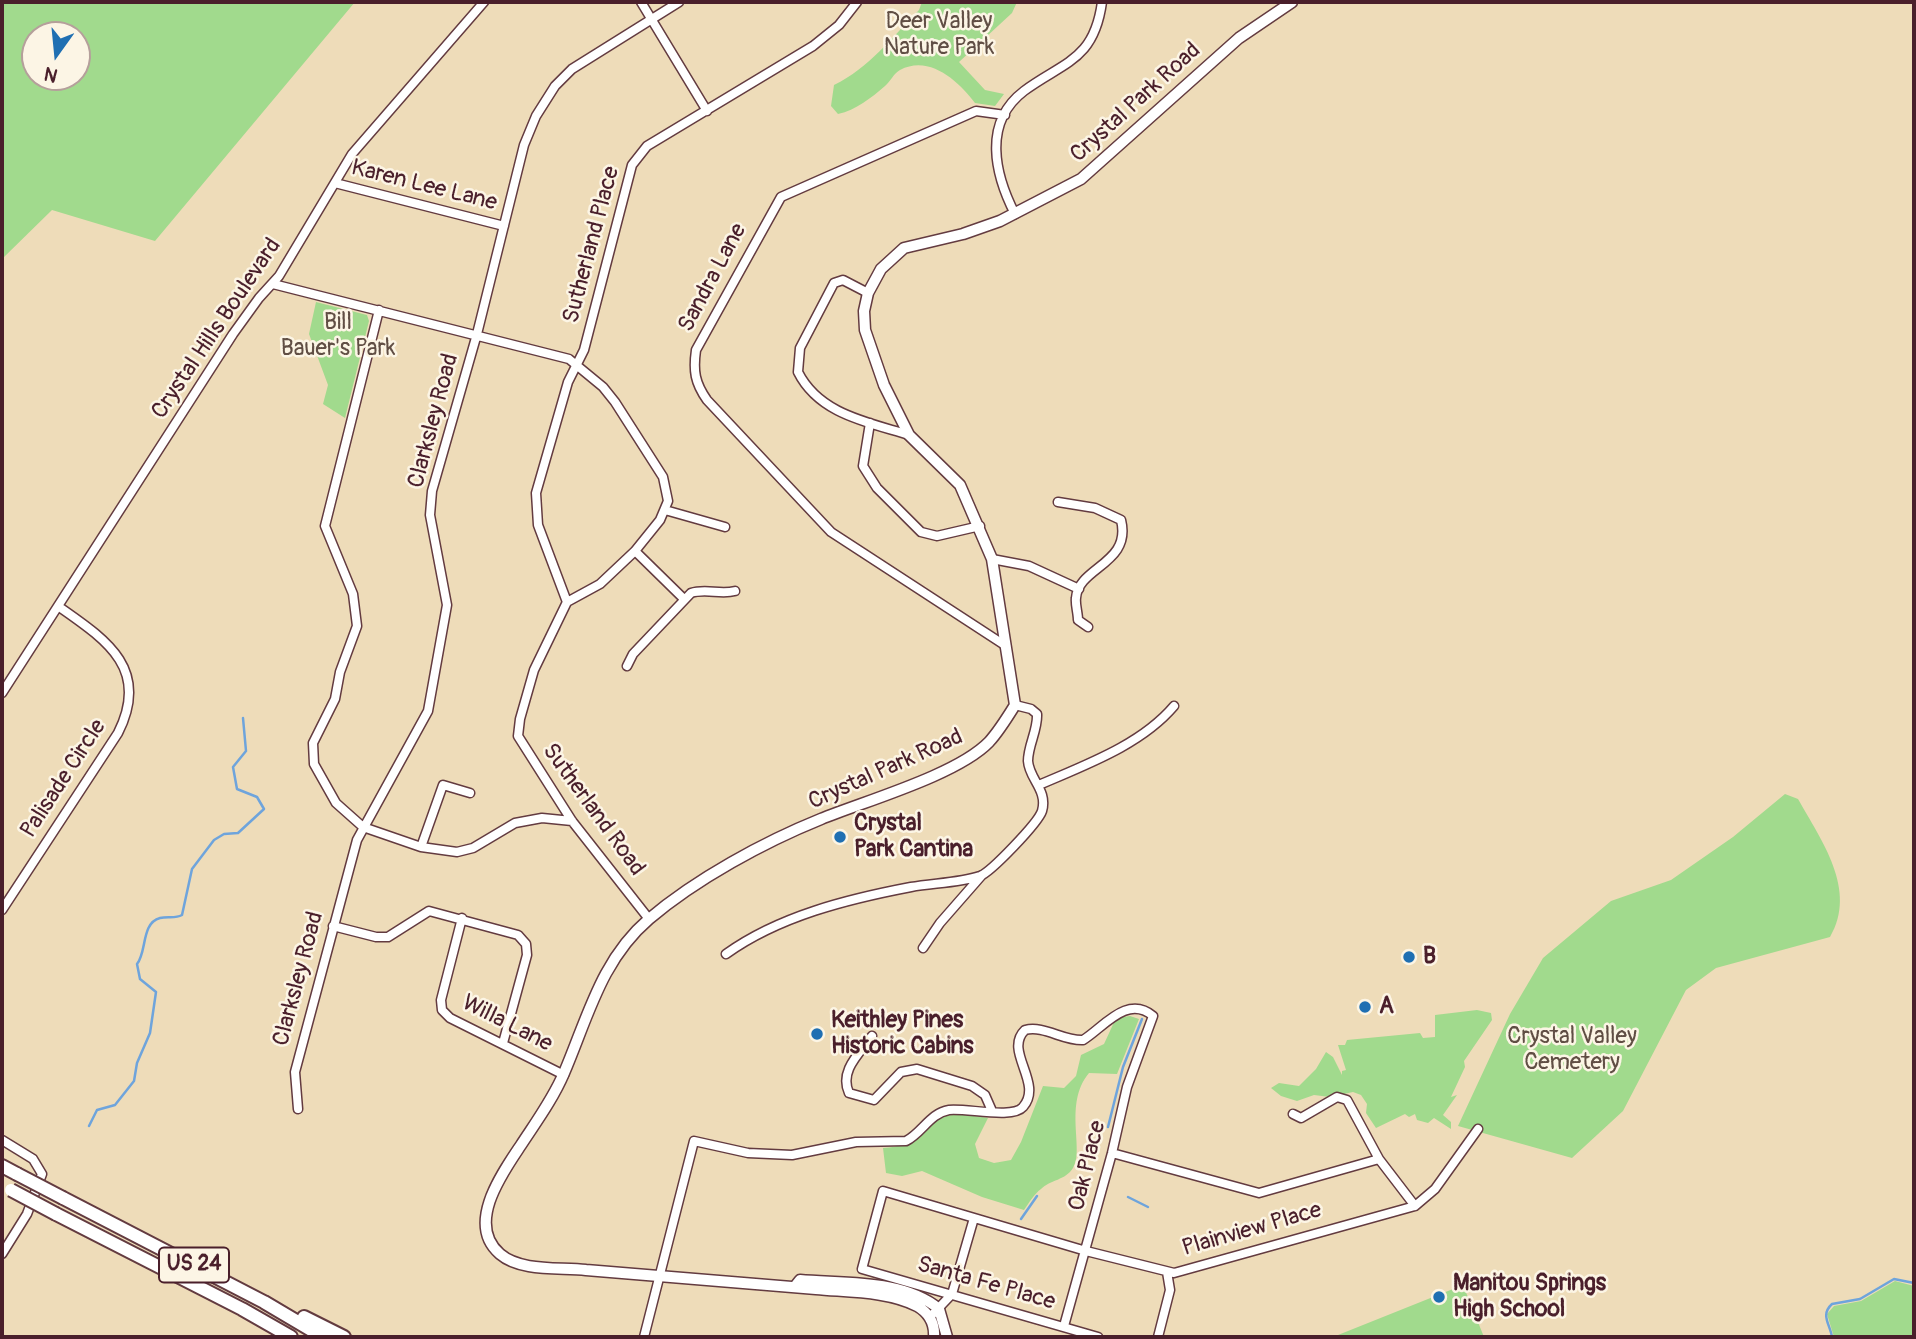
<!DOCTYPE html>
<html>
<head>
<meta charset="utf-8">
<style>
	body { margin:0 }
	#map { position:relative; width:1916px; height:1339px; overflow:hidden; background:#eedcb9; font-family:Pangolin,sans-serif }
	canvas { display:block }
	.frame { position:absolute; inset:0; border:4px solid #4a1f2b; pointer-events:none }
	.north { position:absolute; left:21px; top:21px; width:70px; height:70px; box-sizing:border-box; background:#fcf5e5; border:2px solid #b59f9b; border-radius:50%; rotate:195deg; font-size:19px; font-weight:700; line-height:28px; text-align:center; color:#4a1f2b }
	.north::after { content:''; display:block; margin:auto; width:24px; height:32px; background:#1f6fb2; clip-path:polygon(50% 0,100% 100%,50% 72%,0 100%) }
</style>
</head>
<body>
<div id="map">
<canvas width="1916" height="1339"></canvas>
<div class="frame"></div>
<div class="north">N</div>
</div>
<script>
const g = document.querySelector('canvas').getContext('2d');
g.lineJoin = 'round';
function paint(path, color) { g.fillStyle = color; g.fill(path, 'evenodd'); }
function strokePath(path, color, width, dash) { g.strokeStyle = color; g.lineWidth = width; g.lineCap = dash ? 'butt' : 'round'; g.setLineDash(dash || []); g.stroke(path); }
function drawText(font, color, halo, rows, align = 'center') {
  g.font = font + ' Pangolin,sans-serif'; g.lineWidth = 5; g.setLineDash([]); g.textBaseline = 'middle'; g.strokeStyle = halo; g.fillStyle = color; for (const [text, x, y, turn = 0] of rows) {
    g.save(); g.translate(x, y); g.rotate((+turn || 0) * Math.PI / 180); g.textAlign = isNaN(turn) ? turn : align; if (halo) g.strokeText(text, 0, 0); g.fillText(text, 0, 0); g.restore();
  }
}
paint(new Path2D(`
	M2,2H355L155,241L52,210L2,259ZM35,35H77V77H35Z
	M922,2H1017L1012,13L959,62L985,90L1004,94L995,106L975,103C959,82 930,54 900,70C894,73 890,82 885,86C871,98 856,110 838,114L831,106L834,85C869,68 891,38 919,10Z
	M316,302L367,315L369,321L345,418L323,404L328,385L309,334Z
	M1785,794L1798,799C1821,840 1858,890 1830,937L1716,968L1686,990L1623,1111L1572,1158L1458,1126L1510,1014L1543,958L1611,901L1671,880L1733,837Z
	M1477,1010L1491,1013L1492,1020L1464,1061L1465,1067L1451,1097L1457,1095L1443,1115L1451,1122V1129L1434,1118L1428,1123L1417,1120L1415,1114L1409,1117L1405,1114L1376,1128L1366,1113L1367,1104L1361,1095L1353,1092L1330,1097L1314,1095L1297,1101L1281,1096L1271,1088L1279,1083L1299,1086L1316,1069L1326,1052L1333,1057L1342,1075V1071L1346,1070L1338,1045H1345L1347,1040L1420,1033L1423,1038L1435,1037V1015Z
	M1130,1016L1139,1019L1117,1074L1089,1073C1063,1104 1085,1150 1073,1168C1066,1180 1050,1180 1041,1189C1034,1194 1029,1203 1024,1210L982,1197L922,1171L902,1176L886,1173L883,1148C918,1146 914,1130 939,1118C954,1112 973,1116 988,1118L975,1144L979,1158L994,1163L1011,1160L1021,1142L1043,1086L1064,1088L1076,1076L1081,1055L1104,1044L1116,1018Z
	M1895,1281L1914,1286V1337H1834L1827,1314L1834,1306L1861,1301Z
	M1463,1285L1484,1337H1333Z`), '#a1da8d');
strokePath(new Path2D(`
	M89,1126L97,1110L115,1105L134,1081L137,1063L150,1033L156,992L140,979L137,964C147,952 141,923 160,918C168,916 175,919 182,915L192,869L214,840L224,834L238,833L264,809L257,797L237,789L233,767L246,751L243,718
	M1108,1127L1123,1067L1142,1019
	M1128,1197L1148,1207
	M1021,1219L1037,1196
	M1832,1337C1830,1324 1820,1315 1832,1304L1860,1299L1894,1279L1914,1283`), '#6ea4dc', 2.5);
const minor = new Path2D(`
	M641,2L707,111
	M1005,115L976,111L781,197L696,350C693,371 695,383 707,400L831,532L1006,646
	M335,183L504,226
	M1015,214C995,175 982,123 1024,91C1063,62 1094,61 1102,2
	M273,284L569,359L603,387L615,402L663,477L668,501L660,520L635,551L600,584L567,602L534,670L520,719L518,736L572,821L649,919
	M868,293L843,280L834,283L800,348L798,372C819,414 867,422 909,435
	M379,310L325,526L353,594L357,626L340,672L335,699L313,743L314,764L336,803L363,827L421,847L457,852L473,848L515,823L542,818L572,821
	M870,423L863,466L877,488L921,532L937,536L980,526
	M1058,502L1095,508L1121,520C1132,564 1078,567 1076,598C1075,604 1078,613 1078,620L1088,627
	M665,510L725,527
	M635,551L684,599
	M992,559L1029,566L1079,589
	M567,602L538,525L536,493L568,382L584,350L632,165L647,146L813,46L839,25L857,2
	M627,666L633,654L691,593C706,588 720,595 735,591
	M2,693L233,334L259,298L279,276L352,154L484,2
	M1039,785C1085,765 1141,745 1174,706
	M421,847L443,785L470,793
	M2,910L118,733C151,668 105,639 58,606
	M462,918L441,1000L442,1010L450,1018L564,1075
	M333,926L376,937H388L429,911L518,935L526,944L527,955L503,1043
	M923,948L940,923L982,875
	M726,954C779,916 848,899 911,887C933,883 959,883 980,876C991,872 1038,823 1042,811C1048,790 1029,779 1028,761C1028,745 1038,730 1037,714L1031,709L1015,705
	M872,1036C859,1054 839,1071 849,1093L874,1100L901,1072L917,1069L972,1086L985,1095L992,1111
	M298,1109L295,1072L357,840L428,711L447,605L430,515L432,491L477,334L524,145L536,116L555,86L572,69L679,2
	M1293,1114L1301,1118L1337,1097L1347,1100L1379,1159L1415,1206
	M2,1140L33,1159L42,1174L27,1214L2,1254
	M1112,1153L1259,1193L1379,1159
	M930,1317L952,1294L974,1218
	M644,1337L694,1141L748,1153L792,1155L856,1142L906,1141C922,1133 930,1113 949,1110C967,1108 1013,1119 1023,1107C1044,1083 1003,1051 1025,1030C1044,1025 1063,1041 1083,1040C1103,1028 1127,994 1153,1016L1127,1087L1112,1153L1064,1326
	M1098,1337L862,1269L883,1191L1086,1251L1174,1273L1415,1206L1435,1189L1478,1129
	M1158,1337L1170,1290L1167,1272`);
const tertiary = new Path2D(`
	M796,1285L800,1280C844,1284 903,1279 939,1309L947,1337
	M934,1337C935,1323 929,1313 917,1306C888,1291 847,1292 816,1289C740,1282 663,1276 586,1270C560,1267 521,1272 500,1254C465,1224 503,1172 521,1145C536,1122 553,1099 564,1073C588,1017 601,960 649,919C696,879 764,842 821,819C865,801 957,775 989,742C999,731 1007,718 1015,705L992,559L960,485L909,435L884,385L865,330L864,311L868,293L881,269L904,248L963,234L1000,221L1081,179L1239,38L1292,2`);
const trunk = new Path2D(`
	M2,1166L17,1174
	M63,1198L264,1302L323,1337
	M56,1214L242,1309L291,1337
	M304,1317L344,1337`);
strokePath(minor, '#633b40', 11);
strokePath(tertiary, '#633b40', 13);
strokePath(trunk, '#633b40', 16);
strokePath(minor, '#fff', 8);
strokePath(tertiary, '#fff', 10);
strokePath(trunk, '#fff', 12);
const trunkBridge = new Path2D(`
	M17,1174L63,1198
	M11,1190L56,1214`);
strokePath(trunkBridge, '#633b40', 16, []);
strokePath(trunkBridge, '#fff', 12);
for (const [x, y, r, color] of [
	[840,837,7,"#1f6fb2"],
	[1409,957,7,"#1f6fb2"],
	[1365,1007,7,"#1f6fb2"],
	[817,1034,7,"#1f6fb2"],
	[1439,1297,7,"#1f6fb2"]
]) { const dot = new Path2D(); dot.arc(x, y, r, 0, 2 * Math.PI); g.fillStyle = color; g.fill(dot); strokePath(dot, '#fcf5e5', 2.5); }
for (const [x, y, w] of [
	[194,1265,70]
]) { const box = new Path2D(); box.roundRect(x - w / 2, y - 17.5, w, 35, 5); g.fillStyle = '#fcf5e5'; g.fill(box); strokePath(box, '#4a1f2b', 2); }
drawText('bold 21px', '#4a1f2b', null, [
	["US 24",194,1265]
]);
drawText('23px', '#604e44', '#fcf5e5', [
	["Deer Valley",939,22],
	["Nature Park",939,48],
	["Bill",338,323],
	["Bauer's Park",338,349],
	["Crystal Valley",1572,1037],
	["Cemetery",1572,1063]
]);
drawText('23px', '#4a1f2b', '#fcf5e5', [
	["Crystal Park Road",1136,103,-42],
	["Karen Lee Lane",424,186,14],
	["Sutherland Place",592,245,-75],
	["Sandra Lane",713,278,-62],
	["Crystal Hills Boulevard",217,329,-56],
	["Clarksley Road",434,421,-75],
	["Crystal Park Road",886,770,-24],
	["Palisade Circle",64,779,-57],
	["Sutherland Road",593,810,54],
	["Clarksley Road",299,979,-75],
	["Willa Lane",507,1024,27],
	["Oak Place",1088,1166,-76],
	["Plainview Place",1252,1230,-16],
	["Santa Fe Place",986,1284,16]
]);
drawText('bold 23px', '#4a1f2b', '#fcf5e5', [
	["Crystal",854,824],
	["Park Cantina",854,850],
	["B",1423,957],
	["A",1379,1007],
	["Keithley Pines",831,1021],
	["Historic Cabins",831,1047],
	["Manitou Springs",1453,1284],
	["High School",1453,1310]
], 'left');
</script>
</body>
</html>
